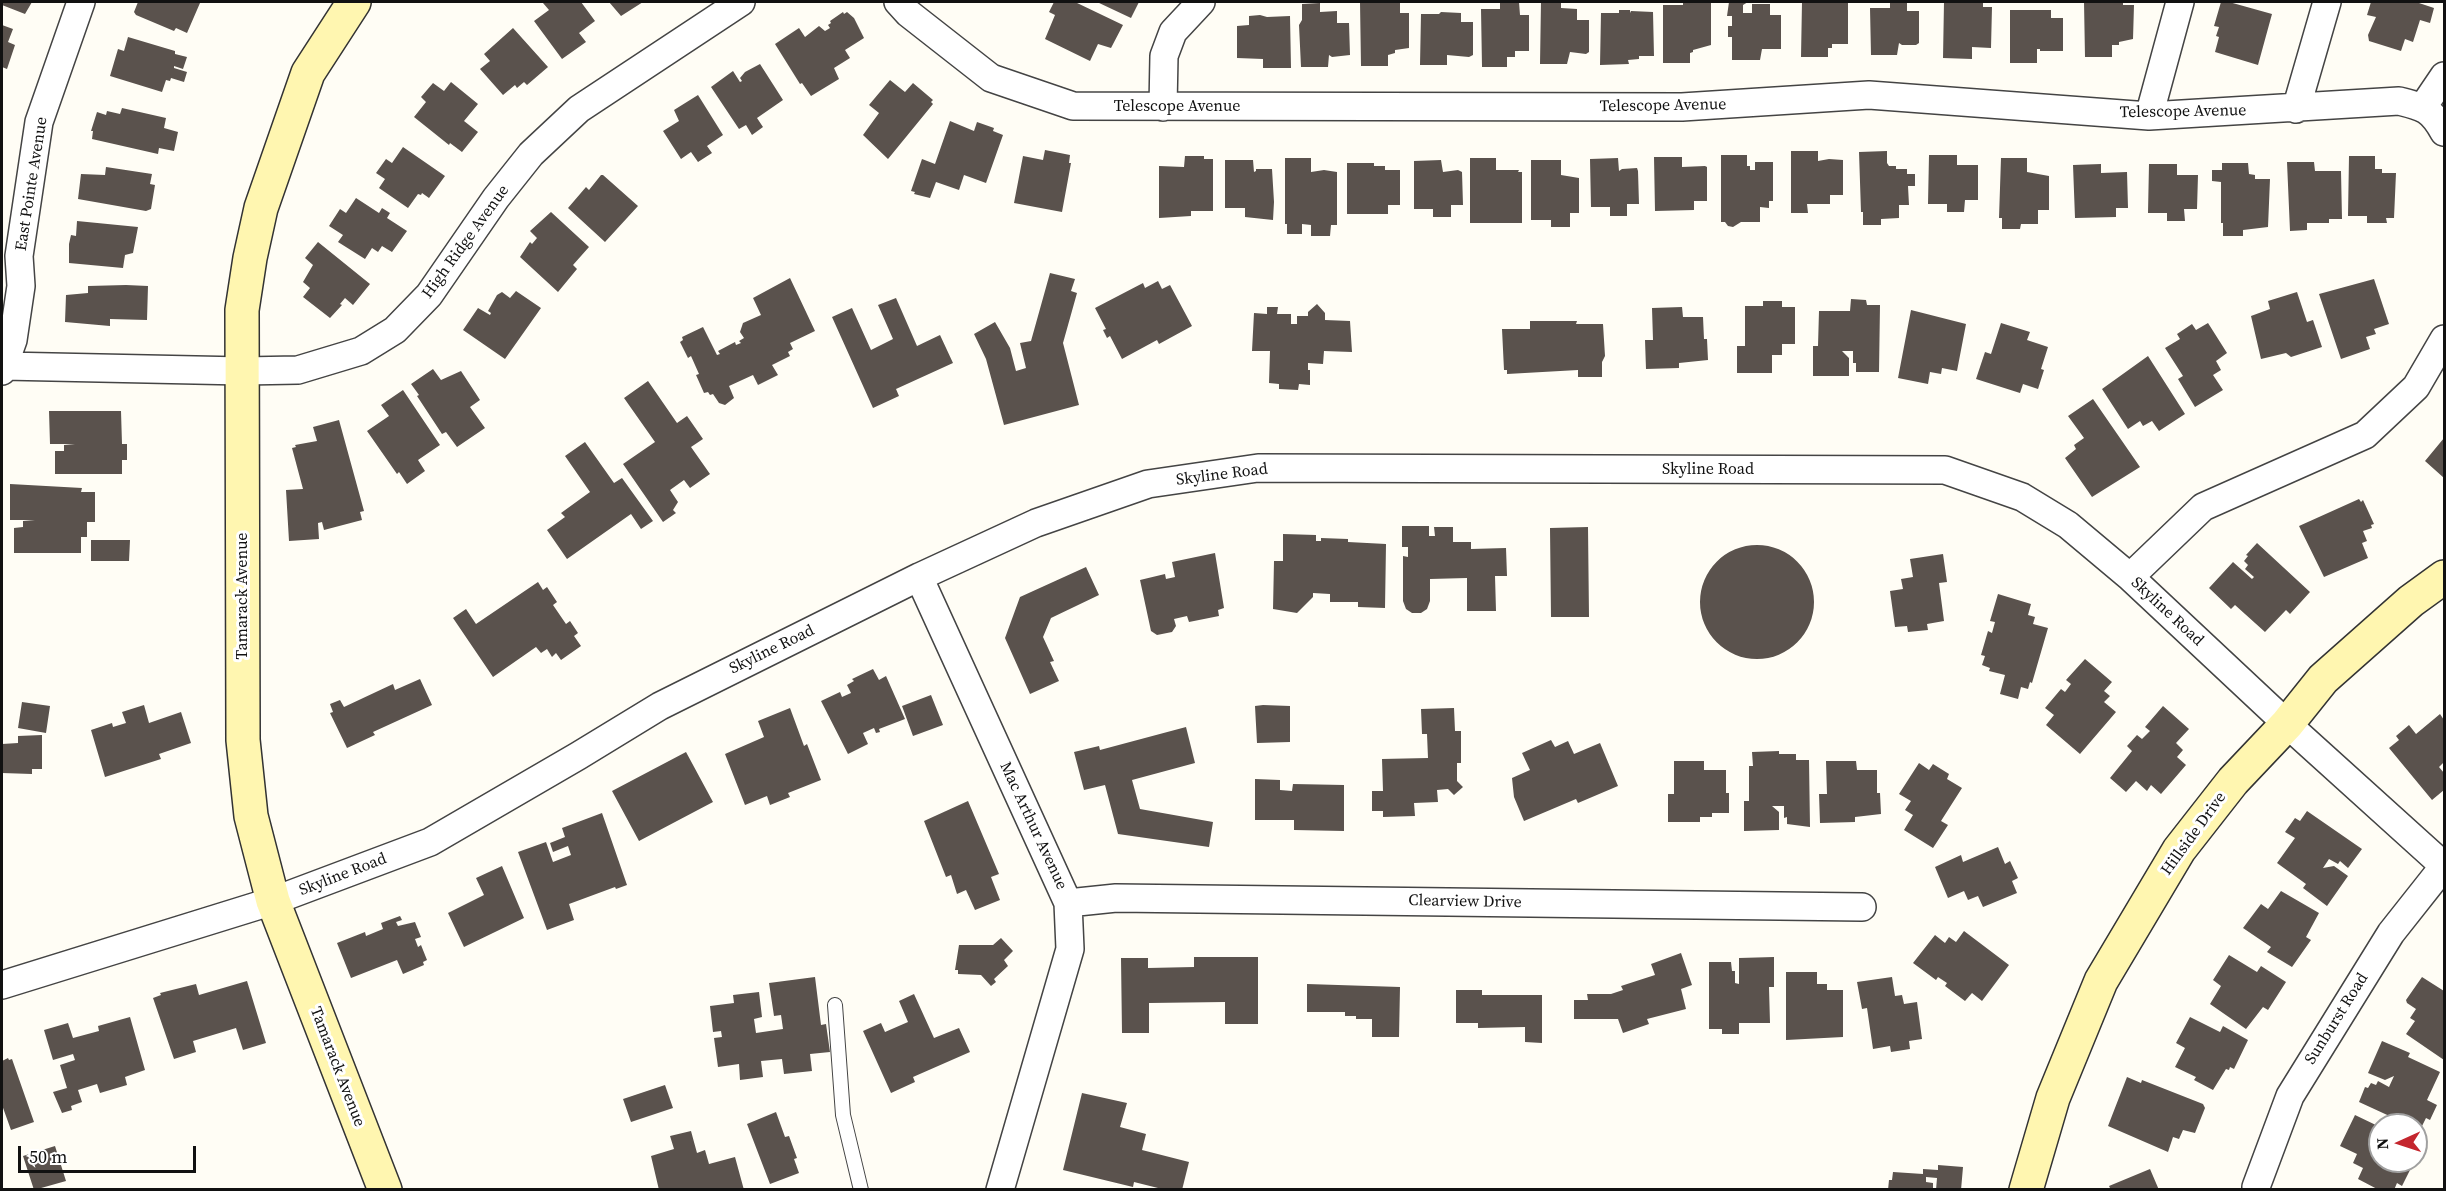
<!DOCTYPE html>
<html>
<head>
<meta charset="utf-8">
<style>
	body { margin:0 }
	#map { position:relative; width:2446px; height:1191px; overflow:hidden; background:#fffdf5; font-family:"Source Serif 4",serif }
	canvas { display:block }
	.frame { position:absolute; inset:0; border:3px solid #111; pointer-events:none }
	.north { position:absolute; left:2368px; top:1113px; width:60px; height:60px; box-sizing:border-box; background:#fff; border:2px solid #a0a0a0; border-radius:50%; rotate:267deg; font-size:16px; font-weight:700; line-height:24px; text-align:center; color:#111 }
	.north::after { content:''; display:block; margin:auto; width:21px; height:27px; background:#c4262e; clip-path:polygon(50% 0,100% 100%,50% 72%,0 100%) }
	.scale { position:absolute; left:18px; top:1146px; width:178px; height:27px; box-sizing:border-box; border:3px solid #111; border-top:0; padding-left:8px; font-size:18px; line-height:21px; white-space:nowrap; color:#111; -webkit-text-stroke:4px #fff; paint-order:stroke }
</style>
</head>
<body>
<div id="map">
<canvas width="2446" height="1191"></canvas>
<div class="frame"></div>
<div class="north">N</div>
<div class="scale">50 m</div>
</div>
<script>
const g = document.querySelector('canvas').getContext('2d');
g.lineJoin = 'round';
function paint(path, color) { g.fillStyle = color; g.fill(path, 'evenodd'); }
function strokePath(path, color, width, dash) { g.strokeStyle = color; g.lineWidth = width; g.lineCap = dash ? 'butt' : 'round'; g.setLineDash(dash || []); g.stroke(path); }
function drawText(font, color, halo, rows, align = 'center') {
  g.font = font + ' "Source Serif 4",serif'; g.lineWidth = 6; g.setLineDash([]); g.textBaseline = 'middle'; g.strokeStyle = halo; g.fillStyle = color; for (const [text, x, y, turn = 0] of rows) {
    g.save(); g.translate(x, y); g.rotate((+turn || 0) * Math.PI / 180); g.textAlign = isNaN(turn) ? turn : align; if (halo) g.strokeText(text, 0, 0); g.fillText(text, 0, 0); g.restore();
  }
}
paint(new Path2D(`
	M2,2H32L25,14L2,5Z
	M138,2H196L200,3L187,33L176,28L174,31L136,15L134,12Z
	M545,2H581L595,21L579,33L586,42L562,59L534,21L549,10L543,3Z
	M609,2H643L621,16Z
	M1054,2H1075L1123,25L1111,48L1098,44L1090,61L1045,39L1055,15L1049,12Z
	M1097,2H1139L1131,18Z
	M1360,2H1400V13H1409V48L1395,50V53L1388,55V66H1361Z
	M1500,2H1519L1520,15H1529V51H1515V57H1507V67H1482L1481,9H1500Z
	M1541,2H1561V8L1577,9V20H1589V52L1586,54L1570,52L1567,64H1540Z
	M1683,2H1711V45L1693,50V52L1690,53V63H1663V5H1683Z
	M1729,2H1748L1743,5V13H1752V4H1770V15H1781V49H1762L1760,60H1732V37H1728V26H1732V16H1727Z
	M1802,2H1848V44H1832V48H1828V57H1801Z
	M1890,2H1907V11H1919V43L1916,45H1902L1899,43L1897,55H1871L1870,8H1890Z
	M1944,2H1983V7H1992L1991,48L1972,47V59L1943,58Z
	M2084,2H2123V5H2134L2133,39L2119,42V45H2112V57H2085Z
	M2221,2H2229L2272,14L2258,65L2215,52L2219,37L2216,36L2219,27L2214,26Z
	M2371,2H2416L2434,8L2430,23L2420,20L2413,42L2405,39L2401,51L2369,41L2368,35L2376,17L2367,15Z
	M1320,3V12L1337,11V23H1349L1350,55L1332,57L1329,55L1328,67H1301L1299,25L1302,20V4Z
	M1619,10H1630V13L1631,11L1653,12L1654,56H1639V59L1628,60L1629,64L1600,65L1601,13H1619Z
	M2010,10H2051V18H2063V51H2040V49H2037V63H2010Z
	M843,12L844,14L847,12L854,18L864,38L845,50L850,58L834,68L839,79L811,96L802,83L800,84L775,44L799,28L805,37L819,26L825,31L830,28L828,25L831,23L830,21Z
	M1441,12L1461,13V22H1473V55L1469,57L1447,55V65H1420L1421,14H1439Z
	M1260,15L1267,17L1290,16L1291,68H1263V59L1237,58V26L1249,25V16Z
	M2,25L13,29L8,42L15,45L7,69L2,67Z
	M513,28L548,67L527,85L524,82L517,88L515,85L503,95L480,69L490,61L484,54Z
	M128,37L175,51V54L187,57L183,69L174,66V68L187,72L184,82L171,78L170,81L166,80L162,92L110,76L118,49L124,51Z
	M760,64L783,100L757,118L763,127L752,135L746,125L739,129L711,87L733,71L740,82L742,81L740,78L745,72Z
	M890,80L905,92L913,83L933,100L931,102L933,104L888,159L863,135L879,113L869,105Z
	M451,82L478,104L464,121L478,132L462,152L450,143L449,145L414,117L426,102L421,97L433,83L444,91Z
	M698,95L723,135L707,146L712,153L698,162L691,152L681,159L663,131L679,121L674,110Z
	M122,108L166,118L164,128L178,132L174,151L159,148L158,154L92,139L93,131H91L97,112L106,115L107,111L120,114Z
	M950,121L974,131L977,122L994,128L993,131L1003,135L986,183L964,175L959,190L936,182L930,198L914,194L915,192L911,191L922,159L935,164Z
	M403,147L445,176L429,198L422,193L421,195L418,194L408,208L379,188L385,179L376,173L386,159L392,163Z
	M1045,150L1070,155L1069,163H1071L1062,212L1014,203L1023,156L1043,160Z
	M1791,151H1818V161L1829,159L1843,160V195H1830V204H1807L1808,213H1791Z
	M1887,151V163L1889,166H1896V169H1907V174H1915V186H1908L1909,205H1899V218L1881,219V225H1863V212H1861L1859,152Z
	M1721,155H1747V166H1750V170H1755V162H1773V201H1769V208L1760,207V222H1741L1733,227L1728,226L1725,222H1721Z
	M1929,155H1957V165H1978V200H1965L1964,212H1947V204H1928Z
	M1185,156H1204V159H1213V211H1191V216L1159,218V166L1184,167Z
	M2349,156H2375V169H2382V173H2396L2394,218H2386L2387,223H2367V216H2348Z
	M1654,157H1682V167L1705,166L1707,167V201H1694V210L1655,211Z
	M1285,158H1311V172L1324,170L1337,172V225H1331L1330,236H1311V225L1302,224V234H1287V224H1285Z
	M1470,158H1496V170H1519L1518,172H1522V223H1470Z
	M1618,158L1619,171L1622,169L1637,168L1638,171L1639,204H1627V216H1610V207H1591L1590,159Z
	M2001,158H2027V172L2049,176V210H2038V224H2021L2020,229H2002V218H1999Z
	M1225,160H1253L1254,172L1256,171V169H1272L1274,202L1273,220L1245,217V208H1225Z
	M1441,160L1443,172L1458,170L1462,172L1463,205H1451V217H1433V209H1414V161Z
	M1531,160H1561V175L1579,178V213H1570V227H1551V220H1531Z
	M2287,162H2314L2315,171H2341L2342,219H2329V223H2307V230L2290,231Z
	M1347,163H1374V166H1385V170H1400V205H1388V214H1347Z
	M2222,163H2248L2249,174L2255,175V179H2270L2268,227L2243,230V236H2223V223H2221V182L2212,181V170H2222Z
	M2101,164V173L2127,172L2128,208H2116V217L2075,218L2073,165Z
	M2149,164H2177V175H2198L2197,209H2184L2185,221H2167V213H2148Z
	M106,167L152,174L150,184L155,185L151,209L146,211L78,199L81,174L105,175Z
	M601,175H603L638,206L605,242L568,208L586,187L589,190Z
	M356,198L379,213L382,208L390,213L387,218L407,231L392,252L382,246L378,252L372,248L365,259L338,242L343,235L329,226L340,209L346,213Z
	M551,212L589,247L573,265L577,269L558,292L520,257L530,242L532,244L537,238L530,231Z
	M77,221L138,227L133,253L125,255L123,268L69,263V244L71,235L76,236Z
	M318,242L370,284L353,305L345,298L340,304L342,305L330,318L303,297L310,288L303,282L313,265L305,258Z
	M1050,273L1075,279L1071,291L1077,293L1063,343L1079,405L1004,425L986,359L974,334L995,322L1010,348L1016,371L1026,368L1020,343L1031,341Z
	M790,278L815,331L790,343L793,349L788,352L790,356L772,365L778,375L758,385L753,375L729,386L734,398L725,405L719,403L713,394L710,395L708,392L704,393L696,375L699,374L691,356L688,358L680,342L683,340L682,337L703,327L717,355L720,354L718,351L735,342L736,345L741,343L739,341L744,338L740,332L743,323L761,315L753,298Z
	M2374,279L2389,324L2374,329L2376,334L2366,337L2370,349L2341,359L2319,294Z
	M1158,281L1162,289L1170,285L1192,326L1159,344L1157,340L1122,359L1110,336L1107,338L1103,330L1106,329L1095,308L1143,283L1145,288Z
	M126,285L148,286L147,320L110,319V326L65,322L66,295L88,293V286Z
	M516,291L541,308L505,359L463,330L478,308L490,315L491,313L488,311L497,295L502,292L510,298Z
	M2297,292L2307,322L2313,320L2322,347L2291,357L2286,353L2261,359L2251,316L2270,309L2268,301Z
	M896,298L917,346L940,335L953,363L896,389L899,396L873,408L832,317L852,308L871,350L893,339L878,305Z
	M1851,299L1866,300L1867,305H1880L1879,372H1856V363H1853V351H1842L1849,358V376H1813V346H1818L1819,311H1850Z
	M1763,301H1782V307H1795V344H1782V355H1772V373H1737V346H1745V306H1763Z
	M1317,304L1325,313V320L1350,321L1352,352L1324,351L1323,364L1308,363V370H1310V385L1299,384L1298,390L1279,389V384L1269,383L1270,351H1252L1254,313L1267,314V307H1278L1277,314H1291V324H1297V316H1308V312Z
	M1682,307L1683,317H1703L1704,339H1707L1708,360L1679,363V368L1646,369L1645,340H1653L1652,308Z
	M1911,310L1966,324L1957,371L1942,368L1941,374L1930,372L1928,384L1898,378Z
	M1530,321H1577L1576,324H1603L1605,356L1602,362V377H1578V370L1507,374V370H1504L1502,329H1530Z
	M2001,323L2030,332L2027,340L2048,347L2041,369L2044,370L2038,389L2023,384L2020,393L1976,379L1985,352L1991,354Z
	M2208,323L2227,353L2216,361L2221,370L2213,375L2223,390L2195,407L2178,379L2183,376L2165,348L2180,339L2177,334L2192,324L2196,330Z
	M2148,356L2185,414L2159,431L2152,421L2143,426L2140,421L2128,429L2102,389Z
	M433,369L441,380L461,371L480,400L470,407L485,428L457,447L446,432L442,434L417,396L419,395L411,384Z
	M648,381L677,423L687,416L703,439L691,447L710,474L690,488L684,480L670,490L678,502L673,510L676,513L663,522L623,464L655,442L624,398Z
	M403,390L440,445L418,460L425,471L407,484L399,472L397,474L367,431L389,416L381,405Z
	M2093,399L2140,467L2092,497L2065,458L2076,449L2074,445L2084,438L2068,416Z
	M49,411H121L122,444H127V460H122V474H55V451H64V445L75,444H50Z
	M339,420L364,511L360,512L362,520L324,530L322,522L318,523L319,539L289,541L286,490L303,489L292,448L296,447L295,445L317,441L313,427Z
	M2444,438V478L2425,461Z
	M585,442L614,483L622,478L653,521L641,529L631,514L567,559L547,530L565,517L561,513L590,492L565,456Z
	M10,484L82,488L81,492H95V522H87V537H81V553H14V528L23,527V521L35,520H10Z
	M2359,499L2361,502L2363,500L2374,524L2371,525L2372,528L2363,531L2367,541L2362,543L2368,558L2324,577L2299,526Z
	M1402,526H1429V536H1435L1434,527H1453V542H1471V549L1506,548L1507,576H1495L1496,611H1467V578L1430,579V601L1427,609L1421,613H1412L1406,609L1403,601V556L1408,557V547H1402Z
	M1588,527L1589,617H1551L1550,528Z
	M1283,534L1316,535V541H1321V538L1348,539V542L1386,544L1385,608L1358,607V602H1330V594L1313,593V597L1297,613L1273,609L1274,561H1283Z
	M91,540H130L129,561H91Z
	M2257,543L2310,592L2290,614L2286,610L2265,632L2235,605L2231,609L2209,588L2233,562L2252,579L2254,577L2245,569L2248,565L2244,561L2248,556L2246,555Z
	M1700 602a57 57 0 1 1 114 0a57 57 0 1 1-114 0Z
	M1215,553L1224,608L1218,610L1219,616L1189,622L1187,616L1174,619L1176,626L1172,632L1157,635L1151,631L1140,580L1165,574L1166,579L1175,577L1172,562Z
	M1943,554L1947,582L1939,583L1944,621L1927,624L1928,630L1908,632L1907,626L1895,627L1890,591L1903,589L1901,579L1913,577L1910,559Z
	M1086,567L1099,595L1051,618L1043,637L1054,661L1050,662L1059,681L1030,694L1005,638L1020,597Z
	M538,582L543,590L547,587L557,602L553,605L566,624L570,621L578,633L574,636L581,646L561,660L556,653L552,657L547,649L541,653L536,647L493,677L453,618L466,609L476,624Z
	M1998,594L2031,604L2028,615L2035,617L2033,624L2048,628L2032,683L2030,682L2028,689L2021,687L2018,699L2000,694L2005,675L1989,671L1990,668L1982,665L1985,656L1981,655L1988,631L1992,633L1995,622L1990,621Z
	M2085,659L2112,682L2104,691L2110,696L2104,702L2116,712L2080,754L2046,725L2054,715L2045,708L2061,689L2065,692L2071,684L2066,680Z
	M873,669L879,680L886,676L905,719L879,729L880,732L876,733L874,728L863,733L868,744L848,754L821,701L840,692L842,697L851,693L847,685L854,681L852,679Z
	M420,679L432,705L373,732L375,735L347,748L330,713L333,712L330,704L340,700L344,707L393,684L395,690Z
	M931,695L943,725L913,736L902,706Z
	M22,702L50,706L46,733L18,728Z
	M144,705L149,723L181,712L191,743L159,754L161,759L105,777L91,730L112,723L113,727L126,723L122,712Z
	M1263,705L1290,706V742L1257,743L1255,706Z
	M2163,706L2189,729L2176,743L2183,750L2177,757L2186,765L2161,794L2151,785L2147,791L2136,781L2126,792L2110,778L2132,751L2127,746L2137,735L2142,739L2150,731L2145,727Z
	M790,708L804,746L807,744L821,780L788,793L790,797L770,805L767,796L745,805L725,754L764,737L758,721Z
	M1454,708L1455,731H1461V763H1457V781L1463,787L1454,795L1448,789L1437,790L1438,802L1414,803L1415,816L1383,817V811H1372V791H1383L1382,759L1428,758L1427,734H1422L1421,709Z
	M2440,714L2444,720V762L2439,767L2444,773V790L2432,800L2389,748L2399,740L2396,736L2409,725L2416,734Z
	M1186,727L1195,763L1132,780L1140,809L1213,822L1209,847L1118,834L1105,785L1084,790L1074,752L1099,746L1100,750Z
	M42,735V769H32V774L2,773V744L18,743V736Z
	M1551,740L1555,747L1568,741L1574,754L1600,743L1618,786L1578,803L1576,799L1524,821L1514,797L1512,778L1530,770L1522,753Z
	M1779,751V754H1796V760H1809L1810,827L1787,824V817L1784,818V806H1772L1779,812V830L1744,831V801H1749V766H1753L1752,752Z
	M686,752L713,802L639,841L612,791Z
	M1674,761H1704V770H1726V793H1729V813H1712V817H1700V822H1668V794H1674Z
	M1826,761H1856L1857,770H1877V793H1880L1881,814L1855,817V822L1820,823L1819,794H1827Z
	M1919,763L1929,770L1933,764L1949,774L1947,779L1962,788L1941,821L1948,825L1933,848L1904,830L1913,815L1905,810L1911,801L1899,794Z
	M1255,779L1280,780V790L1292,791L1293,784L1344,785V831L1294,830V820H1255Z
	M968,801L999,874L991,877L1000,900L975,910L966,890L957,894L951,875L946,877L924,821Z
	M2307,811L2362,849L2348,868L2340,861L2338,864L2329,859L2323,868L2334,866L2348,876L2327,906L2303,888L2306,884L2277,863L2295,838L2285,832L2295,818L2300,821Z
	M602,813L627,885L616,889L615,887L569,904L574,920L547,930L518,852L546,842L553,862L571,855L568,846L553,852L550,843L565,837L562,828Z
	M1998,847L2005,864L2010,861L2018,878L2012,881L2017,893L1983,907L1978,896L1968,900L1964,891L1948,898L1935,867L1961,855L1963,862Z
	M502,866L524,918L464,947L448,913L484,895L476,878Z
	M2281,891L2319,913L2306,937L2311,940L2292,967L2267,952L2271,947L2243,928L2261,904L2268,909Z
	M400,916L402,920L396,922L398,926L415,922L421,937L415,939L418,947L421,945L427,960L423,962L424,965L403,974L397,960L351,978L337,943L365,932L366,936L383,929L381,923Z
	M1964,931L2009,965L1982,1001L1972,993L1965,1001L1945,986L1947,983L1938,977L1936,980L1913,963L1935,935L1945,943L1949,937L1956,942Z
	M1001,938L1013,951L1004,960L1008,966L994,979L996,982L991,986L981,975L958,974V970H955L959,945H993Z
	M1681,953L1692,985L1681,989L1686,1009L1647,1019L1649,1024L1623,1033L1618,1019H1574V1000H1588L1587,994H1611L1623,990L1621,986L1655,975L1651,964Z
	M2229,955L2257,972L2261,966L2286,982L2268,1010L2263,1007L2246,1029L2210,1004L2221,986L2213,980Z
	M1194,957H1258V1024H1225V1002L1149,1003V1033H1122L1121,958H1148V968L1194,967Z
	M1774,957V987H1769L1770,1023H1739V1034H1722V1029H1709V962H1731L1732,971H1735V983L1739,984V958Z
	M1786,972H1817V984H1827V990H1843V1037L1786,1040Z
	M815,977L821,1025L826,1024L830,1052L810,1054L812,1071L784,1074L782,1059L761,1061L763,1077L740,1080L739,1064L718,1067L714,1038L722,1037L721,1031L713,1032L710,1006L734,1003L733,995L759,992L762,1017L754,1019L756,1033L783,1029L781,1015L774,1016L769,983Z
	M1892,977L1895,996L1902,995L1904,1004L1917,1002L1922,1039L1909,1041L1910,1049L1891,1052L1890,1046L1873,1049L1867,1008L1862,1009L1857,982Z
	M2422,977L2444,991V1060L2406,1034L2415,1021L2410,1018L2416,1009L2407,1003L2406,1000Z
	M247,981L266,1043L243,1050L236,1028L193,1041L196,1052L174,1059L153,998L161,995L160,993L196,984L199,995Z
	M1307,984L1400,987L1399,1037H1372V1019H1356V1016H1345V1012H1307Z
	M1456,990H1482V995H1542V1043L1525,1042V1027L1478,1028V1023H1456Z
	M914,994L934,1038L959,1028L970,1052L913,1077L915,1082L891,1093L863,1031L881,1023L885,1032L908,1022L899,1001Z
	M130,1017L145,1070L125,1077L127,1085L100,1093L97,1084L78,1090L82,1102L71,1106L72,1110L62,1113L53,1092L67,1088L60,1065L75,1060L73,1054L53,1060L44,1030L68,1023L73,1038L99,1031L98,1026Z
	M2190,1017L2220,1032L2223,1026L2248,1040L2234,1069L2230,1067L2229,1070L2226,1069L2213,1090L2194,1080L2196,1077L2175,1067L2185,1048L2176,1043Z
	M2382,1041L2410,1053L2408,1057L2440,1072L2427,1100L2437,1105L2430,1120L2426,1118L2420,1130L2416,1128V1125H2409L2359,1102L2365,1087L2368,1088L2371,1083L2376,1085L2378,1081L2389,1087L2394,1076L2385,1080L2368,1073Z
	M8,1058L9,1060L12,1059L34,1122L11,1130L2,1105V1061Z
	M2127,1077L2141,1083L2142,1080L2203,1104L2205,1108L2195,1133L2183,1130L2179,1139L2173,1137L2168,1152L2108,1126Z
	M665,1085L673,1108L631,1122L623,1099Z
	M1082,1093L1127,1103L1120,1127L1146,1134L1142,1150L1189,1162L1182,1190H1166L1134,1182L1133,1187L1063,1170Z
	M776,1112L785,1137L789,1136L797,1158L794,1159L799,1173L770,1184L747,1124Z
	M2355,1115L2380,1127L2377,1134L2380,1135V1161H2408L2406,1166L2411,1168L2402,1186L2397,1183L2394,1190H2379L2358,1179L2363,1168L2353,1163L2357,1154L2340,1146Z
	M691,1131L697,1153L705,1150L709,1164L735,1157L744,1190H659L651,1156L674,1149L670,1136Z
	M55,1146L66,1181L34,1190L23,1156Z
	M1938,1165L1963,1167L1961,1190H1936L1937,1178L1926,1177V1182L1933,1183V1190H1888L1889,1180H1892L1893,1172L1923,1174V1169L1938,1170Z
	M2150,1169L2159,1190H2111L2109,1186Z`), '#5a524d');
const lane = new Path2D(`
	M835,1005L843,1115L861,1190`);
const street = new Path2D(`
	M898,2L908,13L991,78L1073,106L1682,107L1869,95L2149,116L2399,101C2424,107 2431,109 2444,132
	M1163,107L1164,56L1173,32L1201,2
	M2423,107L2444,76
	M2296,109L2327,2
	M2149,116L2180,2
	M4,366L243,371L298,370L361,351L395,330L429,295L496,198L531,154L579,109L741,2
	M2,371L13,340L21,286L19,256L39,122L81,2
	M919,577L1068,903L1070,949L1000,1190
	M2130,577L2203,507L2365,435L2416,387L2444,339
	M1068,903L1116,898L1862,907
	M2,985L273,901L430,842L578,756L660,706L919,577L1036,523L1148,484L1258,468L1945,470L2022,497L2068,525L2130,577L2287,724L2444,866
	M2256,1187L2290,1096L2391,933L2444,866`);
const secondary = new Path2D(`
	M354,2L308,73L261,208L250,258L242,310L243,740L251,816L273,901L385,1190
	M2026,1190L2053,1098L2101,981L2179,850L2233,781L2287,724L2323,679L2411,601L2444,577`);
strokePath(lane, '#444', 16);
strokePath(street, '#444', 30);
strokePath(secondary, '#333', 36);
strokePath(lane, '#fff', 14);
strokePath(street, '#fff', 27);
strokePath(secondary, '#fff6b0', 33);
drawText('16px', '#111', '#fff', [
	["Telescope Avenue",1663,106,-1],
	["Telescope Avenue",1177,107],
	["Telescope Avenue",2183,112,-1],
	["East Pointe Avenue",32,184,-81],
	["High Ridge Avenue",466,242,-54],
	["Skyline Road",1708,470],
	["Skyline Road",1222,475,-7],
	["Tamarack Avenue",243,596,-90],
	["Skyline Road",2167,612,43],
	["Skyline Road",772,650,-26],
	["Mac Arthur Avenue",1033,826,65],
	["Hillside Drive",2194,834,-54],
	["Skyline Road",343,875,-21],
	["Clearview Drive",1465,902,1],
	["Sunburst Road",2337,1019,-58],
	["Tamarack Avenue",337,1067,69]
]);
</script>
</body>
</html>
